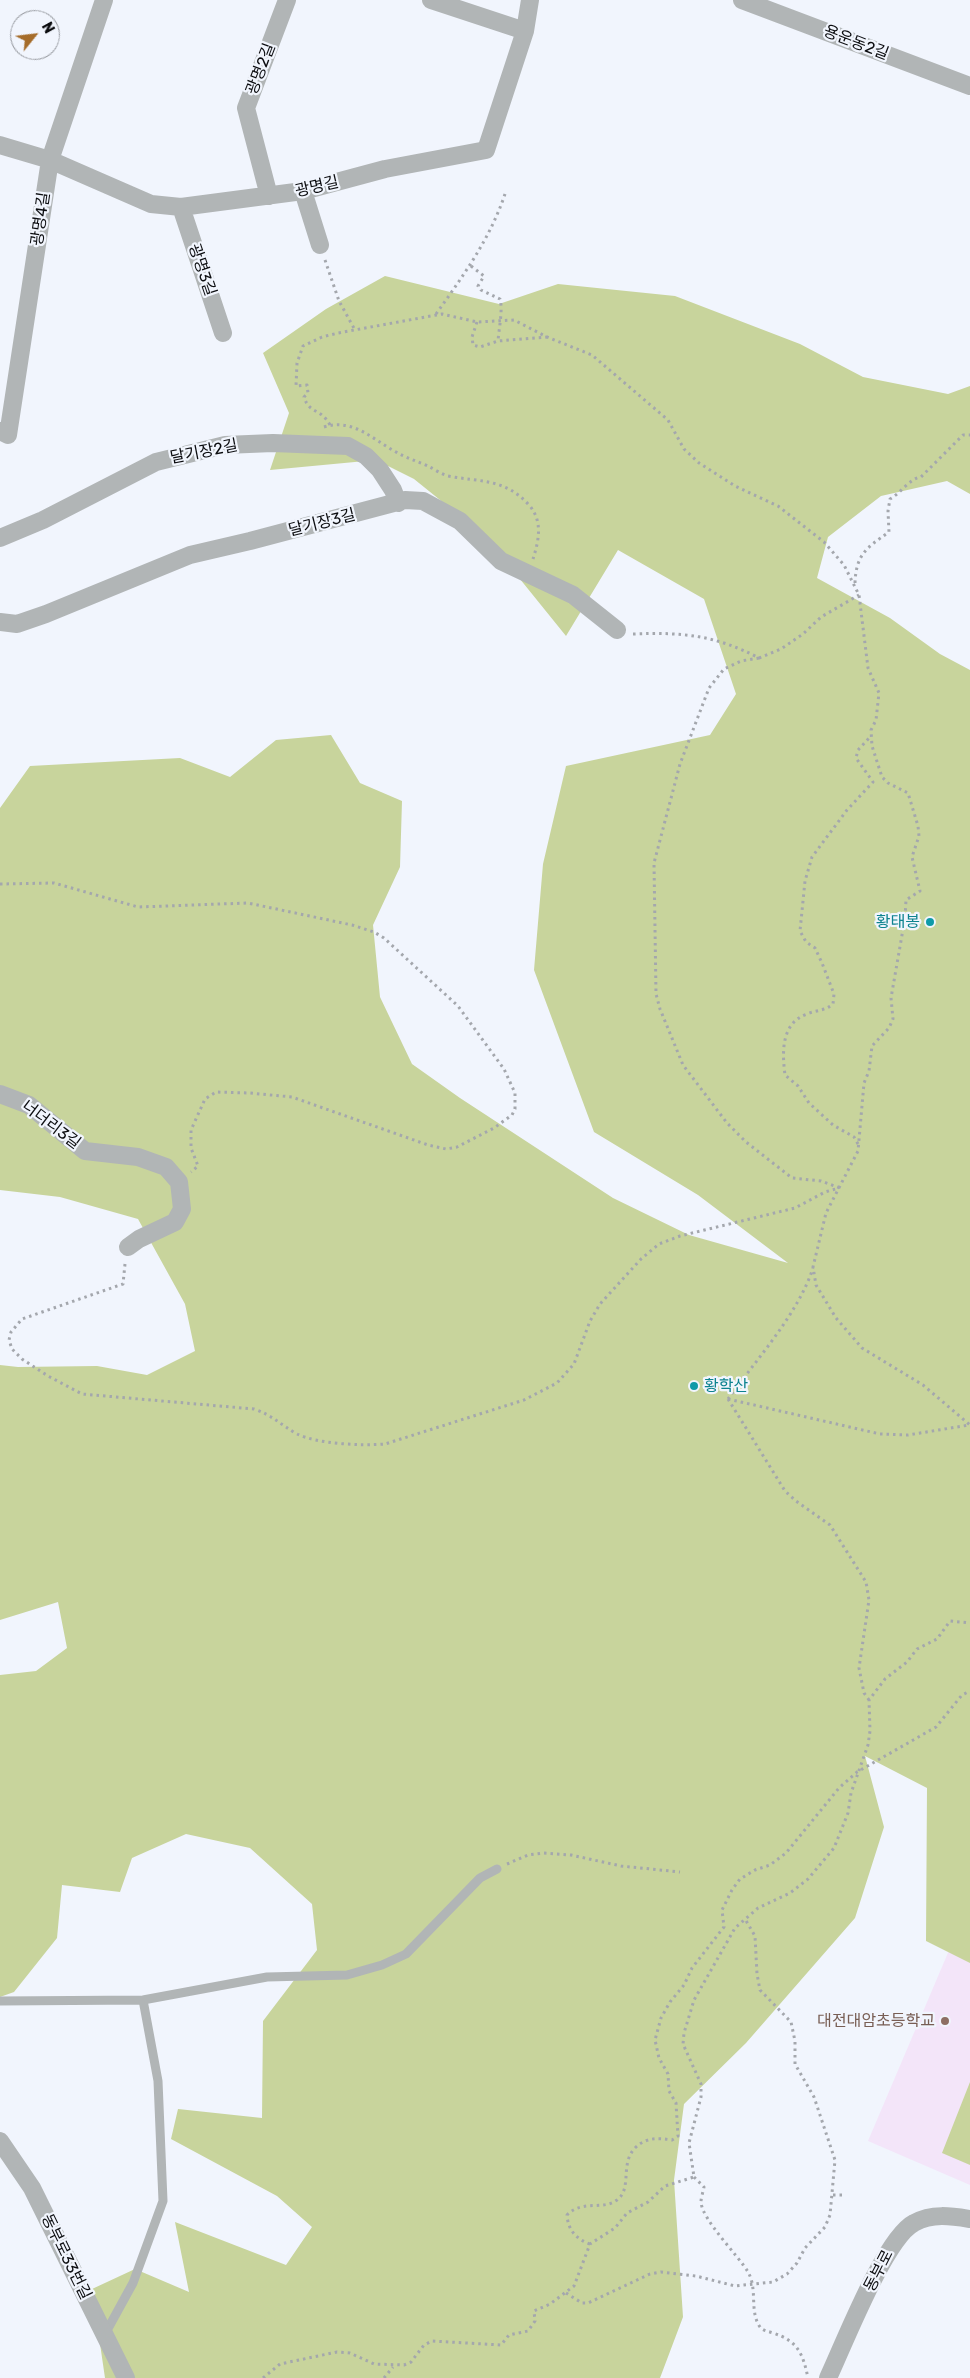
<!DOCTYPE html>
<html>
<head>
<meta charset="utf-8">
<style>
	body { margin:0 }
	#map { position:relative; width:970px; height:2378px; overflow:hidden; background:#f1f5fd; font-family:Rubik,sans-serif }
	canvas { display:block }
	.north { position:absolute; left:10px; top:10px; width:50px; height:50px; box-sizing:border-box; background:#f1f5fd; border:1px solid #95989e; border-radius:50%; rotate:61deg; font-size:14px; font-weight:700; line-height:20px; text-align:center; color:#0c0d10 }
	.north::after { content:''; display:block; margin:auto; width:18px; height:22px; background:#a56c2a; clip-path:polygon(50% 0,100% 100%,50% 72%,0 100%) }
</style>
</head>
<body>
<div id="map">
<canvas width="970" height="2378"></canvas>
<div class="north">N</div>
</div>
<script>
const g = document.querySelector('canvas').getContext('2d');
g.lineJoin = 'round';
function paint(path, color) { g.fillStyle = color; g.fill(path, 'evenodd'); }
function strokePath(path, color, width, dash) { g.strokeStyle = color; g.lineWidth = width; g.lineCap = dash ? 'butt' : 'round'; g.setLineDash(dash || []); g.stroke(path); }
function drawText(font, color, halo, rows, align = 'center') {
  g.font = font + ' Rubik,"Noto Sans KR",sans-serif'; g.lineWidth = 4.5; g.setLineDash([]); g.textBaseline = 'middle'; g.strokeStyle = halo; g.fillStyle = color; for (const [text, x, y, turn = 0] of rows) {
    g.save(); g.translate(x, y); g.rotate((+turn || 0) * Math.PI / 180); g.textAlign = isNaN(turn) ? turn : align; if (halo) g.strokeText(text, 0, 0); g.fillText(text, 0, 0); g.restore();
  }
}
paint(new Path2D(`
	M970,1901V2185L868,2141Z`), '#f3e5f9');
paint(new Path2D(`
	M385,276L499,304L558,284L675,296L800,344L863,377L948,394L970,386V494L947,481L881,496L828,537L817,578L890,618L940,654L970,670V1963L926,1941L927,1788L865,1756L884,1827L855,1918L746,2043L684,2104L674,2180L683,2317L660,2378H105L92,2289L135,2269L189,2292L175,2222L286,2265L312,2227L277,2196L171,2139L178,2109L262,2118L263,2021L317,1950L312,1904L250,1848L186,1834L132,1858L120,1892L62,1885L57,1938L14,1992L0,1997V1675L36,1671L67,1648L58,1602L0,1620V1365L18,1367L97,1366L147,1375L195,1351L185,1304L138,1219L60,1197L0,1190V808L30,766L180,758L230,777L276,740L331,735L360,783L402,801L400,867L373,925L380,997L412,1064L460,1098L613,1198L689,1235L788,1263L698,1195L594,1132L534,970L543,864L566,766L710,735L736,694L704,599L618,550L566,636L486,537L414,479L376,460L270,470L289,413L263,353L326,309Z
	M970,2082V2165L942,2153Z`), '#c8d49c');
strokePath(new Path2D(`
	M325,260L339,301L355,330
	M471,266L484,276L478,286L481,290L500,299C503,310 499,328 498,341
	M436,314C463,276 490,239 505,194
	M477,322L472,337L473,345L480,347L498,341L547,337
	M330,425C320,407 310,415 304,397L308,393L307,385L296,386L297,363L303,346L322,337L338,333L442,314L477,322L514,320L547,337L592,355L668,420L684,449L699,463L735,486L778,506L824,542L844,565L859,595L868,668L879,693L876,720L871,730L872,746L882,777L888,783L908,793L918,826L919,836L912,857L920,891L906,900L905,918L891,998L893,1019L889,1028L872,1046L869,1071L864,1083L858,1151L826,1213L813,1267L816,1285L836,1318L862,1348L923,1385L970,1425
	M324,427C353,418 372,439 396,452C406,458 417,461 428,466C434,469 441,474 448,476C479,482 505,478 529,505C543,521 539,540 533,559
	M855,583C856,555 866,548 889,532L888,511L890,499C901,493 910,478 921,477L963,435H970
	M633,634C682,632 715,635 759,658L781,649L803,634L821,617L859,595
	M759,658L741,661L724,669L709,688L680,764L654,863L656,994L660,1009L683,1065L727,1123L746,1142L792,1178L821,1181L840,1188
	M0,884L54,883L138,907L248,903L352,925L374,932L384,938L458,1006L504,1069L515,1093V1109L512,1115L494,1128L457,1147L446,1149L428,1145L292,1097L250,1093L216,1092L205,1099L191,1130V1148L198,1166L191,1172
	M905,918L914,919
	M858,1144L854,1137L833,1125L809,1103L798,1086L785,1075C782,1052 781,1023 807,1014C816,1010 825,1011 833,1004L834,994L822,963L815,948L806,942L800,931L805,881L812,857L847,810L873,782L856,758L858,750L871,736
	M125,1264L123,1284L22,1319L11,1332L9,1340L12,1349L22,1359L48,1376L82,1394L254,1409C272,1415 281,1425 297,1434C318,1444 361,1446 385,1444L524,1400L557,1383L574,1364L590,1321L600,1304L641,1259L659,1244L680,1236L795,1208L825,1192L839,1188
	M728,1399L785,1491L796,1501L830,1525L866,1582L869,1600L859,1668L864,1693L869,1700
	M728,1399L880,1434L908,1435L969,1425
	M728,1399C756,1360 798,1314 813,1268
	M507,1864L528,1855L543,1853L571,1855L621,1866L680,1872
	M694,2177L704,2187C703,2192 701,2198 701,2202C702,2220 738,2255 748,2272C758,2289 749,2311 760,2327C763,2331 768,2331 773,2333C798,2341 803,2354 808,2378
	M833,2195H844
	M590,2244C576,2239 568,2230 567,2215C583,2199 602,2211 617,2200C633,2188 619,2163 636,2147C647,2137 658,2138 672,2140L678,2136L676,2103L669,2091L668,2074L659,2058L655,2040L661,2018L670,2002L684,1985L692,1968L724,1927L722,1910L732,1890L740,1879L755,1870L770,1865L786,1853L839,1788L857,1772L936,1727L962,1695L970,1691
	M566,2293L582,2303H588L650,2274L661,2272L696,2276L735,2286L773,2282L787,2274L797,2263L805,2248L825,2227L830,2215L835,2160L814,2097L795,2064V2041L791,2022L760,1990L757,1974L755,1936L745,1919
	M263,2378L280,2364L337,2352L350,2353L374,2364L404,2365L411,2362L424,2345L432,2341L501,2345L509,2335L528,2331L535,2321L534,2311L550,2304L574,2286L590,2244L615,2228L627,2213L648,2202L665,2186L694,2177L689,2143L701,2097V2084L683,2044L684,2033L694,2000L735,1928L758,1908L790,1893L808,1879L834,1848L848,1813L851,1793L868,1745L870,1731L869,1700L885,1679L907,1662L917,1649L937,1639L950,1621L970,1623
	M384,2378L393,2367`), '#a4a7ad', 3, [2.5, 4]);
strokePath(new Path2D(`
	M0,2001L143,2000L267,1977L347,1975L382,1965L406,1954L480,1878L497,1869
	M105,2334L133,2283L163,2201L158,2081L143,2000`), '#b1b5b6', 9);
strokePath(new Path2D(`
	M431,0L525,31
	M742,0L970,86
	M0,145L50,160L151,204L181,207L303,191L385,169L486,150L525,31L530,0
	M303,191L320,245
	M269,196L246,108L287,0
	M181,207L223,333
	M0,431L8,435L50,160L104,0
	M0,538L43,520L156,462L225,445L273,443L348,446L366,456L380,470L393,490L398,503
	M0,622L17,624L46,614L190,555L250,541L405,500L423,501L460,521L501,561L573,595L617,630
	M0,1094L29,1105L85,1151L138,1157L166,1167L179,1182L182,1209L175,1222L139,1239L128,1247
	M0,2141L32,2188L126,2378
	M828,2378C844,2344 885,2238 914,2223C932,2213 951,2216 970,2219`), '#b1b5b6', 18);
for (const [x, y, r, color] of [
	[930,922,5,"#0f9aa8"],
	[694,1386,5,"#0f9aa8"],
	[945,2021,5,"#8d6e63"]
]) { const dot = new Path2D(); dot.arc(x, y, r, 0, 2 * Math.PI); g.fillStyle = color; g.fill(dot); strokePath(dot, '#f1f5fd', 2); }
drawText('16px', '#0c0d10', '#f1f5fd', [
	["용운동2길",856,43,21],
	["광명2길",261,69,-69],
	["광명길",317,187,-13],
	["광명4길",41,219,-82],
	["광명3길",202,270,71],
	["달기장2길",204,452,-11],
	["달기장3길",322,523,-14],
	["너더리3길",51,1125,37],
	["동부로33번길",66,2257,64],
	["동부로",879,2271,-63]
]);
drawText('16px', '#0d838f', '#f1f5fd', [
	["황태봉",920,922],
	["황학산",704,1386,"left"]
], 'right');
drawText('16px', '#785e54', '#f1f5fd', [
	["대전대암초등학교",935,2021]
], 'right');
</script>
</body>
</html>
